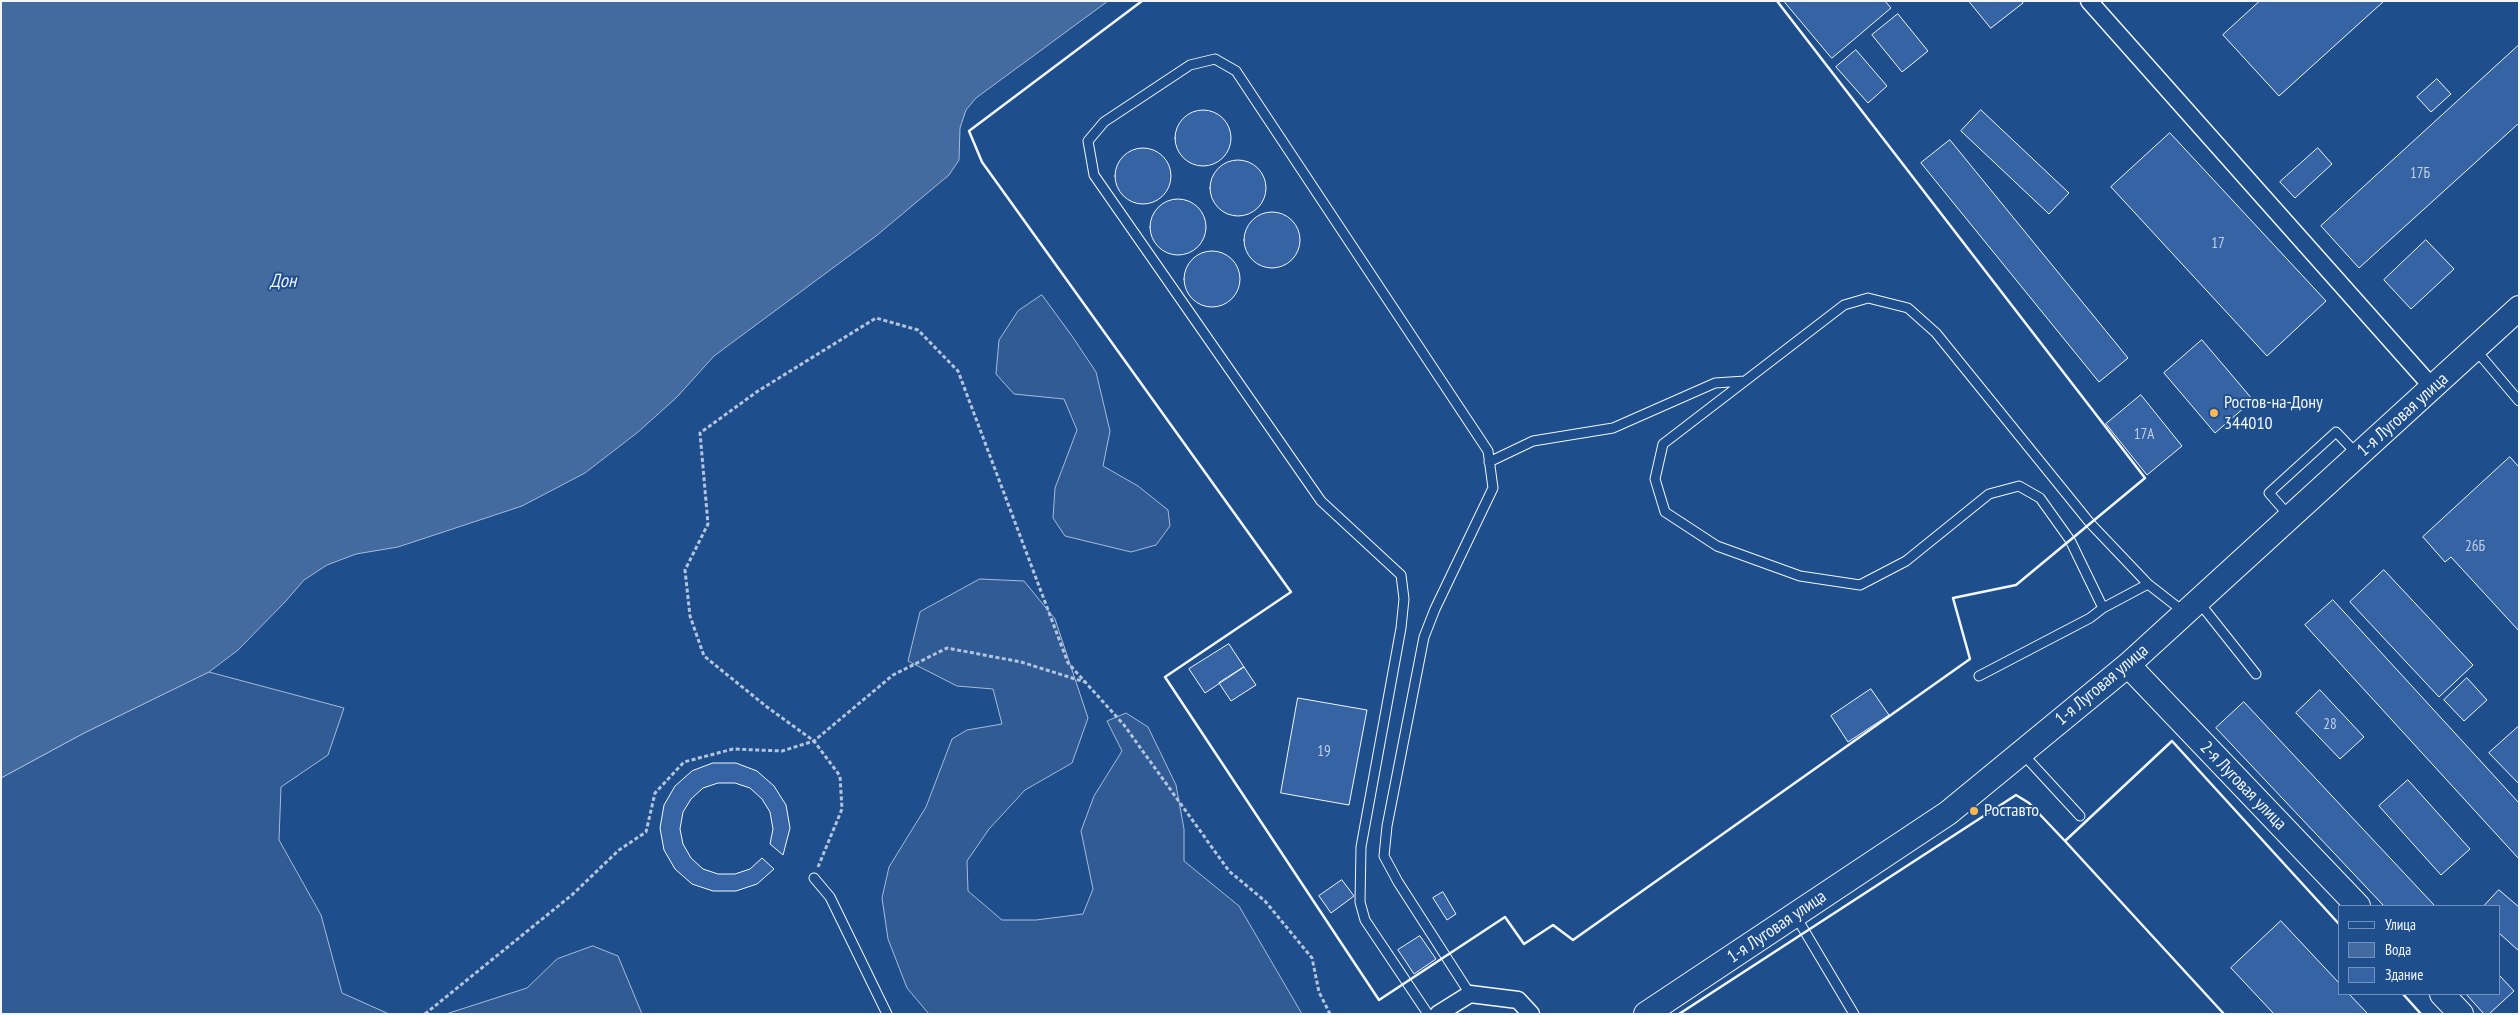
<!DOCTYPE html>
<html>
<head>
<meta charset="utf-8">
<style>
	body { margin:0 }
	#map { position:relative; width:2520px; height:1015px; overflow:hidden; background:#1f4e8c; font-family:"PT Sans Narrow",sans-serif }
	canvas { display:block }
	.frame { position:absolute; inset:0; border:2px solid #f2f6ff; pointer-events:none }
	.legend { position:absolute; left:2338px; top:905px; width:162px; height:90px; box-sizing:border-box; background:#1f4e8c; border:1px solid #7391ba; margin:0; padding:6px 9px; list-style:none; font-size:15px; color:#f2f6ff }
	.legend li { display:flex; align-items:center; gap:10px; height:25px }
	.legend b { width:25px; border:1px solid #7391ba }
</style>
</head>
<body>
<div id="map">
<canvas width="2520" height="1015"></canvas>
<div class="frame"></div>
<ul class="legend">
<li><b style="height:6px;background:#1f4e8c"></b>Улица</li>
<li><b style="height:14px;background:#446ba0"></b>Вода</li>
<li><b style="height:14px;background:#3563a3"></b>Здание</li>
</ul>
</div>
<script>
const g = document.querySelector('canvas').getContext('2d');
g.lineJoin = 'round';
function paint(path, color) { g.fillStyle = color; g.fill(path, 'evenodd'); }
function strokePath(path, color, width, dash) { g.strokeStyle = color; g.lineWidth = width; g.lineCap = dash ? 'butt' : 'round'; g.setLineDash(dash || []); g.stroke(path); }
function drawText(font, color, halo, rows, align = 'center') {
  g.font = font + ' "PT Sans Narrow",sans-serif'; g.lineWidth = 4; g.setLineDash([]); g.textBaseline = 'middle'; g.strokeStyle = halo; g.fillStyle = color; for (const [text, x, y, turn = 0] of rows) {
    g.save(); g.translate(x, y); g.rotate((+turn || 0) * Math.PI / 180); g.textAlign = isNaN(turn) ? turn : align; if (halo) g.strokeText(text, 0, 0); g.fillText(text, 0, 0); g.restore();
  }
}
const built = new Path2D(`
	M1042,295L1072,336L1096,372L1110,431L1103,466L1138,486L1168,510L1170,526L1156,545L1131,552L1065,536L1053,518L1055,488L1077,430L1064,399L1014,394L996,374L999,340L1018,311Z
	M980,579L1024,581L1055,619L1088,718L1072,763L1025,790L989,829L967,861L968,891L1002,920H1036L1083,914L1093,889L1081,831L1094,796L1122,751L1107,721L1126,713L1148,727L1176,785L1184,829V861L1239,906L1302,1014H929L907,988L888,939L882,898L889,867L926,807L952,739L967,730L1002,724L993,689L957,686L908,661L920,612Z
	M209,672L344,708L328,755L281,787L279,840L321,915L342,993L389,1014H1V778L84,733Z
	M593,946L618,956L642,1014H446L527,988L557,959Z`);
paint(built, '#305b95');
strokePath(built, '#a8bbd7', 1);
const water = new Path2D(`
	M1,1H1108L976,98L966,110L960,128L959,160L949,175L876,236L714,356L677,397L638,432L585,473L522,506L398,547L356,554L327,565L304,580L285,602L238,650L209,672L84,733L1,778Z`);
paint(water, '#446ba0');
strokePath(water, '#a8bbd7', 1);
const building = new Path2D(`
	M1784,1H1885L1891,8L1832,58Z
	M1969,1H2022L2023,3L1991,28Z
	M2260,1H2384L2279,96L2223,35Z
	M1898,14L1928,51L1902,72L1872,35Z
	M2519,45V123L2359,268L2321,226Z
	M1856,50L1887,86L1868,103L1836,67Z
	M2437,79L2451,94L2431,112L2417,97Z
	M1175 138a28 28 0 1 1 56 0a28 28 0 1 1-56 0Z
	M1981,110L2069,193L2049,214L1961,131Z
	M2170,133L2326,301L2267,356L2111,187Z
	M1950,140L2128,358L2099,382L1921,163Z
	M1115 176a28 28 0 1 1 56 0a28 28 0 1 1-56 0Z
	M2318,148L2332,164L2295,198L2280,182Z
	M1210 188a28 28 0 1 1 56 0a28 28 0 1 1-56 0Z
	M1150 227a28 28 0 1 1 56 0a28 28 0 1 1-56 0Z
	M1244 240a28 28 0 1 1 56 0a28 28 0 1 1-56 0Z
	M2426,240L2454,269L2411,309L2384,280Z
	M1184 279a28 28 0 1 1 56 0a28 28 0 1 1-56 0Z
	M2202,340L2253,400L2215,433L2164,373Z
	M2141,395L2182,446L2147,475L2106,424Z
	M2510,457L2519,467V631L2451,557L2445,562L2423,537Z
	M2384,570L2473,665L2439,697L2350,602Z
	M2333,600L2519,803V859L2305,625Z
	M1229,644L1244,667L1205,693L1189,669Z
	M1244,667L1256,685L1231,701L1219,683Z
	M2467,678L2487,700L2464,721L2444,700Z
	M1871,689L1889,715L1848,742L1831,716Z
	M2320,690L2364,737L2340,759L2296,713Z
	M1298,698L1367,710L1349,805L1281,793Z
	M2244,702L2435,906H2384L2216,728Z
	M2519,726V784L2489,753Z
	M713,763H736L757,771L774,786L786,805L790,828L783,855L770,844L773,829L770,812L762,799L750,788L735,783H718L703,788L691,799L683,812L680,829L683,844L691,858L703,869L718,874H735L750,869L762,858L774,869L757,884L736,891H713L692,884L675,869L664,850L660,828L664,805L675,786L692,771Z
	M2408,780L2470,849L2441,875L2379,806Z
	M1342,880L1354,896L1331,913L1319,896Z
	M2499,890L2519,907V951L2499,933V906H2484Z
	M1443,892L1456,914L1447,920L1433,898Z
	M2281,921L2339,983V994H2349L2368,1014H2274L2231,968Z
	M1420,936L1436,959L1414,974L1398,950Z
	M2499,975L2514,991L2489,1014H2484L2466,994H2499Z`);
paint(building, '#3563a3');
strokePath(building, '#f2f6ff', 1);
const lane = new Path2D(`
	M2475,349L2519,401
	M1489,462L1533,441L1613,428L1715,383L1745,381
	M2290,517L2269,493L2336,432L2358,455
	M2198,601L2256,674
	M2103,608L2070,540L2040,498L2019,486L1989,494L1906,561L1860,585L1800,576L1717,546L1665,512L1655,479L1663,444L1844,305L1868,298L1908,308L1936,333L2090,523L2148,584L2184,612
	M1979,676L2090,618L2103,608L2148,584
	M2022,753L2080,816
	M814,878L830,897L887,1014
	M1795,915L1854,1014
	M1428,1014L1365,920L1360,902L1361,847L1401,628L1404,599L1401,575L1321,501L1094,175L1088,141L1104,122L1190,65L1215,59L1236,71L1488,451L1493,488L1435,609L1424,637L1387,826L1384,856L1398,882L1470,994`);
const street = new Path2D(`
	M2089,1L2433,388
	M1438,1014L1470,994L1518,1000L1531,1014`);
const secondary = new Path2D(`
	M2128,665L2358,906
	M2442,994L2461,1014
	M1646,1014L1948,813L2128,665L2519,308`);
strokePath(lane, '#f2f6ff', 11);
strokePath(street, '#f2f6ff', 19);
strokePath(secondary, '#f2f6ff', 26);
strokePath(new Path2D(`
	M818,867L842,809L840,776L814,741L767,707L704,656L690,616L685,570L708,524L700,433L758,391L876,318L918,330L958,371L1068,663L1124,725L1229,871L1265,901L1312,958L1319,992L1330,1014
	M425,1014L573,894L619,850L646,832L655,793L684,762L733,749L782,751L814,741L893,675L947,648L1021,662L1085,682`), '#b3c4dc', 3, [4, 2.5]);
strokePath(lane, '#1f4e8c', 9);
strokePath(street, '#1f4e8c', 16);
strokePath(secondary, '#1f4e8c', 24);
strokePath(new Path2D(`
	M1142,1L969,131L982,162L1291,592L1165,677L1379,1000L1505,917L1524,944L1553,925L1573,940L1970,659L1953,598L2016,585L2145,478L1777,1
	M2403,994L2421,1014
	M1679,1014L2016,795L2029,803L2065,841
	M2224,1014L2065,841L2172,741L2339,924`), '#f2f6ff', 2.5);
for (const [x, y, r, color] of [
	[2214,413,5,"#ffb74d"],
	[1974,811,5,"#ffb74d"]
]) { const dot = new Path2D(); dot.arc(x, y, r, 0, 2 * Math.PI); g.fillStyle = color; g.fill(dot); strokePath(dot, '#1f4e8c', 2); }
drawText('15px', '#c3d1e8', null, [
	["17Б",2420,174],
	["17",2218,244],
	["17А",2144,435],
	["26Б",2475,547],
	["28",2330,725],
	["19",1324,752]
]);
drawText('18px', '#f2f6ff', '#1f4e8c', [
	["Ростов-на-Дону",2224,403],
	["344010",2224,424],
	["Роставто",1984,811]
], 'left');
drawText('18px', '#f2f6ff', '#1f4e8c', [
	["1-я Луговая улица",2403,415,-42],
	["1-я Луговая улица",2102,685,-40],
	["2-я Луговая улица",2243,786,46],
	["1-я Луговая улица",1777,927,-34]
]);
drawText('italic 19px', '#f2f6ff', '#1f4e8c', [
	["Дон",283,282]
]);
</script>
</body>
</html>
